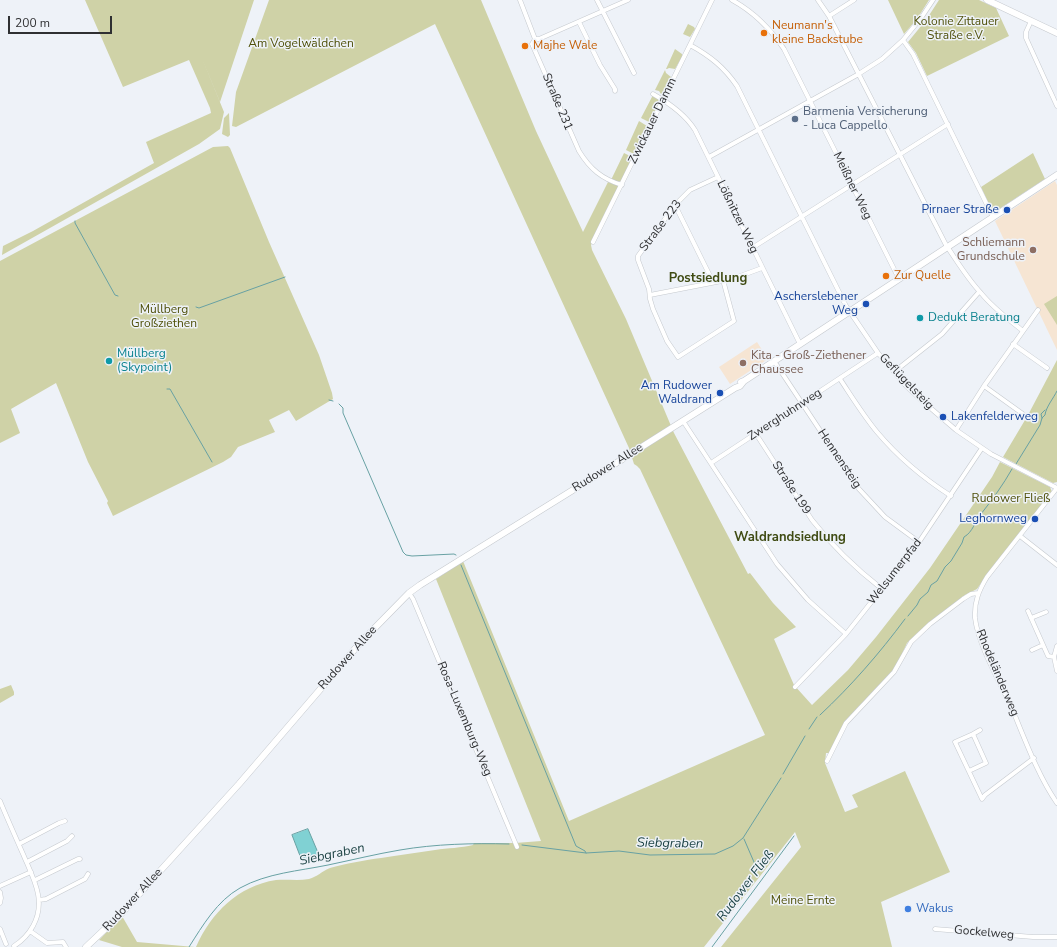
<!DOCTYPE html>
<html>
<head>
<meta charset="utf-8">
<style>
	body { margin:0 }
	#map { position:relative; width:1057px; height:947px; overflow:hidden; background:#eef2f8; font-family:"Nunito Sans",sans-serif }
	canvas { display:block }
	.scale { position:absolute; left:8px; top:16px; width:104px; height:18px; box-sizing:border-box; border:2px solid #2f3032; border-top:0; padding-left:5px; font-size:12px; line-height:14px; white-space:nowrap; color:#2f3032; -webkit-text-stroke:3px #eef2f8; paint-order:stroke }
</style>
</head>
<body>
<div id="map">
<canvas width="1057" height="947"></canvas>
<div class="scale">200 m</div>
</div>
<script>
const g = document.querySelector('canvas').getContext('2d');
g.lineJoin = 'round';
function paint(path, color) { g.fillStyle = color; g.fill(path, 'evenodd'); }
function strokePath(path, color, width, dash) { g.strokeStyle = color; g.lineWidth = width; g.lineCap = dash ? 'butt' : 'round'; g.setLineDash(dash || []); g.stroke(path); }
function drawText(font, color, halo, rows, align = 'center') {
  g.font = font + ' "Nunito Sans",sans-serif'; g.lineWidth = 3; g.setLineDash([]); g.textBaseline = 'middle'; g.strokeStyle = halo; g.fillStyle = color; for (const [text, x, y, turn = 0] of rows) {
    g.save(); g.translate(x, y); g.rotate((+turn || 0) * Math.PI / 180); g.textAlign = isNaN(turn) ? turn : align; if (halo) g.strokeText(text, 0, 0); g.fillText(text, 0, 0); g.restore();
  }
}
paint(new Path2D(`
	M1055,181L1057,185V350L995,221Z
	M757,342L768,359L730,384L719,367Z`), '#f6e5d3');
paint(new Path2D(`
	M85,0H254L220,102L199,51L224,112L220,129L199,144L2,255L3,246L33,231L154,163L146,142L211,113L210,108L189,60L123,87Z
	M269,0H481L536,131L583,232L608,182L621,186L591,245L592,250L626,319L674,433L748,574L750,573L773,603L796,627L774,639L794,685L812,705L848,670L876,637L930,568L992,477L1000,462L1050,487L1052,492L1046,502L994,565L977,589L965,595L923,628L907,643L896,667L849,717L843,725L830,753H826L825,763L845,812L858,807L852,795L905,771L950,872L881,902L892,947H721L801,847L795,832L704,947H196C211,913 238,886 276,880C287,879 298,881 309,879C317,877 322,871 330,868C344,864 366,860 381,858C398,855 417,853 435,850C448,848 461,848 473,845L474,843H515L541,841L436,579L463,561L569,821L765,735L640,469L637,466L634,464L629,448L435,24L236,127L232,126L236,92Z
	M888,0H929L917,19L904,34Z
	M939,0H979L996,8L1009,36L927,76L916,53L908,42L926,20Z
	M688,24L694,27L695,29L690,37L683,34Z
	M675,49L682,54V57L675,69L669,68L667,69H666Z
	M665,70L666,73L671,77L666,87L665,92L661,94L659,91L655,90Z
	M653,95L661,101L651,123L641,118Z
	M229,113L230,135L228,137L222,134L224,118Z
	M639,121L647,126L634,154L626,150Z
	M228,146L230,148L269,242L319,355L332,393L333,399L296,421L289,410L269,420L275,432L238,447L231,457L223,462L113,516L107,503L108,501L88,462L56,383L11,409L20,433L0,443V261L213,147Z
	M624,153L634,158L623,180L618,182L611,180Z
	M1033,153L1045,179L993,213L981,187Z
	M1057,296V325L1044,304Z
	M1057,360V482L1053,483L1003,457L1028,415Z
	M11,685L14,692V695L0,703V689Z
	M122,916L137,942L195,947H122L99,940Z`), '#cfd2a7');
const water = new Path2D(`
	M308,829L319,855L302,861L292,835Z`);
paint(water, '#80d1d3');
strokePath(water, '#68a1a3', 1);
strokePath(new Path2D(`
	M75,221V223L115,295L118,296
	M196,307L199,308L285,277
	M167,389H170L212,462
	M329,400L333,401
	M339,404L343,408V413L403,552L406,555L412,556L454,554L456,555
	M1042,418L1041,414L1045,410
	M1016,464L1040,425L1042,418L1045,415C1046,407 1053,399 1057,391
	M461,565L576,846L585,851L586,853
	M908,616L917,605L920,599L928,592L931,585L937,581L945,567L951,561L962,543L964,537C973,532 975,521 981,514C992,500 1003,485 1012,469
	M820,715C851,686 879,654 905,619
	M809,729L817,717
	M783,774L805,736
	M744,839L757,869
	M522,845L586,853L619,851L650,855L715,854L733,846L743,838L781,778
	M189,947C203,925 217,901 240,888C267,873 299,871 328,865C352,860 376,854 400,850C435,844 473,843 509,844
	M712,947L794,836`), '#68a1a3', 1);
const street = new Path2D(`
	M520,0L535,39L532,44L579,151C590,169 602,179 622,185
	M597,0L634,73
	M732,0C754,12 770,28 784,49L899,279
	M818,0L829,16L946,245C957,261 967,278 981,293C993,308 1008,319 1023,331
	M829,16L854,0
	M1031,21L1026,32V38L1057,106
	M579,22L600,65L615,89V91
	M535,39H539L628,0
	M903,40L913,54L993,217
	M690,45C710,56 724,67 737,86L846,306L878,353L906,386L920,399L956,430L991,454L1057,488
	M653,94C669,103 685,114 695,130L800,344
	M709,157L857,75L882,59L903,40L921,18L933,0
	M718,177L690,190L675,205L638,256V260L649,289L650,299L653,309L667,341L678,357L734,321L723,280
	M675,205L713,282
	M593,242L712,0
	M752,248L948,124
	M650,295L732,279L762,268
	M1013,344L1047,368
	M774,361L859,489L885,517L919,542
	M894,372L942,334L979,292
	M840,379C852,397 863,415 877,432C898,457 923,478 951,496
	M984,386L1023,414
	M683,421L777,564L808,600L846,634
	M956,430L984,386L1038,310
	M756,434L812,520C833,547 855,568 882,589
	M711,463L878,353
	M1057,488L987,577C979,590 974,602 975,618C978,644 999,681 1011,706C1024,737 1038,776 1057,803
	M1020,536L1057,565
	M409,593L413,599L517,847
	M1028,611L1048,656L1054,657
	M1031,618L1046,612
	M1057,646L1054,657L1057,671
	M1032,650L1043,645
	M795,687L846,634L919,542L982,448
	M973,734L980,730
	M827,761L846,723L894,672L911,642L930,624L963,599L971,594L978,593
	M969,771L986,763L973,734L955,742L982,799L985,795L1034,758
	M0,801C7,818 15,836 23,854C33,878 47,901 33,926C28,935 22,941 14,946
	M19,844L59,823L65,821
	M27,862L67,841L72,836
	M35,880L78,859H80
	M0,886L31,872
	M0,892L1,898L0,903
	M39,900L46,899L85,879L88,874
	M0,929L6,944
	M935,929L1033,937H1057
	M30,931L47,943L63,942L66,947`);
const secondary = new Path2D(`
	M987,0L1057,33
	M741,382L744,381L1057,175
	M86,947L121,914L239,784L360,643L409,593L420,585L610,467L735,388L740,386L744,381`);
strokePath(street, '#c5c9ce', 5);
strokePath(secondary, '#c5c9ce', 7);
strokePath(street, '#fff', 4);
strokePath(secondary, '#fff', 6);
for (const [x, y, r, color] of [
	[764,33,4,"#e8710a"],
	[525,46,4,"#e8710a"],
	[795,119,4,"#5c6f8a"],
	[1007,210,4,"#1a4fb4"],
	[1033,250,4,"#8d6e63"],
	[886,276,4,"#e8710a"],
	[866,304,4,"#1a4fb4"],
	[920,318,4,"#0f9aa8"],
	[109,361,4,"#0f9aa8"],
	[743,363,4,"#8d6e63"],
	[720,393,4,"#1a4fb4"],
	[943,417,4,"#1a4fb4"],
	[1035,519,4,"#1a4fb4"],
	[908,909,4,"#3f7fe0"]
]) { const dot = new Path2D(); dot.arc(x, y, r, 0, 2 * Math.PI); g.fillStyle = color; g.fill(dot); strokePath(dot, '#eef2f8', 1.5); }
drawText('12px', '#50510a', '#eef2f8', [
	["Kolonie Zittauer",956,22],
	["Straße e.V.",956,36],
	["Am Vogelwäldchen",301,44],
	["Müllberg",164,310],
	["Großziethen",164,324],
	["Rudower Fließ",1011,499],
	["Meine Ernte",803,901]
]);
drawText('12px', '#c56008', '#eef2f8', [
	["Neumann's",772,26],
	["kleine Backstube",772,40],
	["Majhe Wale",533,46],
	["Zur Quelle",894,276]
], 'left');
drawText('12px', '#2f3032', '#eef2f8', [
	["Straße 231",557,102,67],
	["Zwickauer Damm",653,121,-64],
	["Meißner Weg",852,186,64],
	["Lößnitzer Weg",737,217,64],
	["Straße 223",661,226,-53],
	["Geflügelsteig",906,382,46],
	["Zwerghuhnweg",785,415,-33],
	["Hennensteig",839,459,56],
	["Rudower Allee",608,468,-32],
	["Straße 199",791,488,57],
	["Welsumerpfad",895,572,-52],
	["Rudower Allee",348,658,-48],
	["Rhodeländerweg",997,673,67],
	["Rosa-Luxemburg-Weg",464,719,67],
	["Rudower Allee",133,900,-47],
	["Gockelweg",984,933,5]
]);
drawText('12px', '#4e5e75', '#eef2f8', [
	["Barmenia Versicherung",803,112],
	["- Luca Cappello",803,126]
], 'left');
drawText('12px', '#164399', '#eef2f8', [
	["Pirnaer Straße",999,210],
	["Ascherslebener",858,297],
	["Weg",858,311],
	["Am Rudower",712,386],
	["Waldrand",712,400],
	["Lakenfelderweg",951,417,"left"],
	["Leghornweg",1027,519]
], 'right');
drawText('12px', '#785e54', '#eef2f8', [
	["Schliemann",1025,243],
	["Grundschule",1025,257],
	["Kita - Groß-Ziethener",751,356,"left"],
	["Chaussee",751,370,"left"]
], 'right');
drawText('12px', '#0d838f', '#eef2f8', [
	["Dedukt Beratung",928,318],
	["Müllberg",117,354],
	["(Skypoint)",117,368]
], 'left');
drawText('12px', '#366cbe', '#eef2f8', [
	["Wakus",916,909]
], 'left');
drawText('bold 13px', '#3f4b13', '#eef2f8', [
	["Postsiedlung",708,279],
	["Waldrandsiedlung",790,538]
]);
drawText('italic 13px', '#183f40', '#eef2f8', [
	["Siebgraben",670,844,1],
	["Siebgraben",332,855,-12],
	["Rudower Fließ",746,886,-53]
]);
</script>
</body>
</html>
